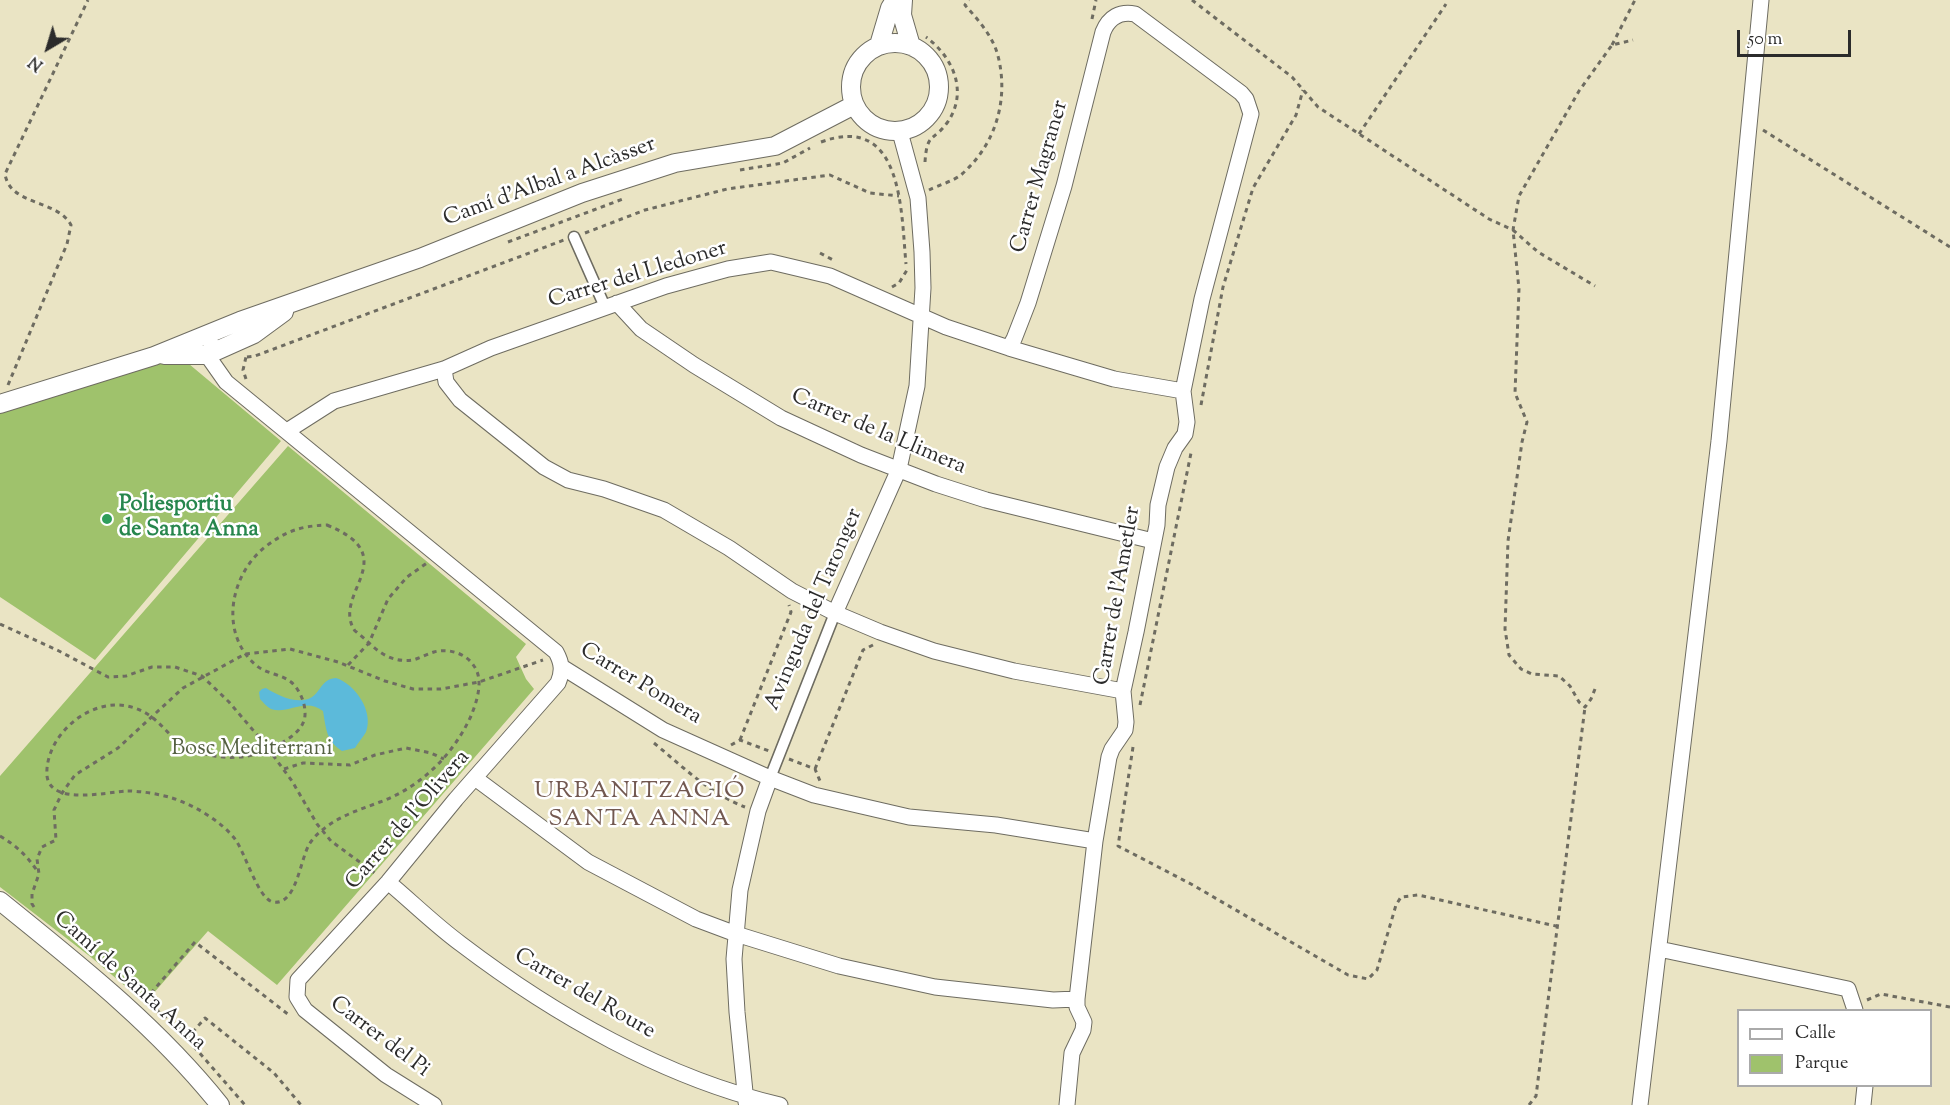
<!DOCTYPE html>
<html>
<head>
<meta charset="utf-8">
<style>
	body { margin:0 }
	#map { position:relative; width:1950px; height:1105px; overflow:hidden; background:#eae4c4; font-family:"Sorts Mill Goudy",serif }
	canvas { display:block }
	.legend { position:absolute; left:1737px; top:1009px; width:195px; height:78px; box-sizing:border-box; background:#fff; border:2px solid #aaa; margin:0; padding:8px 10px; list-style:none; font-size:18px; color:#2b2b2b }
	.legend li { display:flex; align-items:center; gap:12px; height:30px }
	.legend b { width:30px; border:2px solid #aaa }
	.north { position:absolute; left:18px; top:18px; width:60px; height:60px; -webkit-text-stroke:4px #fff; paint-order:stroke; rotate:218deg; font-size:16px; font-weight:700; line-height:24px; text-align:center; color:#2b2b2b }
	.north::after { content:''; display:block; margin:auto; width:21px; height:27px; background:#2b2b2b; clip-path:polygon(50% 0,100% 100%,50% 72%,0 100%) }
	.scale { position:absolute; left:1737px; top:30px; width:114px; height:27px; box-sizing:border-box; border:3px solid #2b2b2b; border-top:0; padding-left:8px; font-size:18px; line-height:21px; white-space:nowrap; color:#2b2b2b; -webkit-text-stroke:4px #fff; paint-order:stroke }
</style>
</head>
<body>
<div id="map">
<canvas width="1950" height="1105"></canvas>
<ul class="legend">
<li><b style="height:8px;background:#fff"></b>Calle</li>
<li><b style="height:16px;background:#9fc26c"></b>Parque</li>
</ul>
<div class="north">N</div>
<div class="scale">50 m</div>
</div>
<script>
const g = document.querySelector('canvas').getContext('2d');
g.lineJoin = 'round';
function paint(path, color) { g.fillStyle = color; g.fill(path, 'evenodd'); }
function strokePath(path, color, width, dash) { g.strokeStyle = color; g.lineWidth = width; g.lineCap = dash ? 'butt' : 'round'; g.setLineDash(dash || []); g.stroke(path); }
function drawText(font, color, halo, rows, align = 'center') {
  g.font = font + ' "Sorts Mill Goudy",serif'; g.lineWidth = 5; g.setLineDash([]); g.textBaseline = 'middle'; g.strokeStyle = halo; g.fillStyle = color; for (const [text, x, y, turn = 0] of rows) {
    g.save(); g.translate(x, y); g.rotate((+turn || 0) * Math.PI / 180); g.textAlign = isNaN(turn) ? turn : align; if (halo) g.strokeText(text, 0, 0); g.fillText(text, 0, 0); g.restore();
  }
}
paint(new Path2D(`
	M161,363L189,364L281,441L95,660L0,597V413Z
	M288,446L526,644L516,657L526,679L534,689L277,985L208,931L145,1003L92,958L0,887V776Z`), '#9fc26c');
paint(new Path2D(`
	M336,678C355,684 374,711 366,732C363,737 358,743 355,748L342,751C326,741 326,728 323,711C305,697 288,715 271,709C267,707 263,702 260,699L259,692L262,689L266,688C280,697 306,709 318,691C324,683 326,679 336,678Z`), '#5cbada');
const pedestrian = new Path2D(`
	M574,237L605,307
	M770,778L835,613`);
const minor = new Path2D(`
	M617,303L641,329L694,365L781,418L861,455L936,484L986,500L1153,541
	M212,345L207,355L226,382L556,652C562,663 563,671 558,683L456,799L388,882L298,980L297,997L305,1010L386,1075L434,1105
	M1009,348L1014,339L1028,303L1064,186L1103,32C1109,17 1120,11 1135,14L1241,93L1246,99L1251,114L1202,299L1183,391L1187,422L1185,434L1175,448L1167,467L1158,505L1157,525L1136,632L1123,691L1126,722L1125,730L1112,749L1109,757L1095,841L1077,999V1007L1084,1022L1083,1030L1072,1053L1067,1105
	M444,369L446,382L460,400L544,467L568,480L604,489L664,510L729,548L792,591L835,613L880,632L934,651L1014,671L1123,691
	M287,431L334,401L444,369L491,348L666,286L728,269L771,262L830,276L946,327L1009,348L1114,379L1183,391
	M835,613L899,469L917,386L923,288L922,252L918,198L900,132
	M562,667L663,730L770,778L814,795L909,817L996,825L1095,841
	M475,778L588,862L696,919L736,934L839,966L935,987L1053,1000L1077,999
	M388,882C412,902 435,925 461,944C553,1014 666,1079 780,1105
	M1659,949L1848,989L1855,1010
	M746,1102L737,1012L734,959L740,890L758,811L770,778
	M1640,1105L1719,441L1761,0
	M1863,1105L1865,1086`);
const tertiary = new Path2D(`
	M903,0L902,15L911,46
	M851 87a44 44 0 1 1 88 0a44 44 0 1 1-88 0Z
	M879,45L890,8L895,0
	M164,355H207L254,334L284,312
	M0,404L154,356L240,321L420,258L582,193L675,163L775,146L854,105
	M0,901C78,964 157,1026 220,1105`);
strokePath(pedestrian, '#6e6c61', 13);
strokePath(minor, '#6e6c61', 17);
strokePath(tertiary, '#6e6c61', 20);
strokePath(new Path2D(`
	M1192,0L1292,77L1318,107L1489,219L1513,230L1519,196L1579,91L1612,45L1633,40
	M1092,19L1096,0
	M1612,45L1635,0
	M1763,130L1950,247
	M1359,134L1446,4
	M821,142C903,112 901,211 906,264
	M925,162C927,132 933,142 947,123C969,92 953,57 926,37
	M740,170L783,163L810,148
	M929,190C939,185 954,181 962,174C996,144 1009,99 998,56C993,36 978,20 965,5L969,0
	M585,233L645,210L727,189L830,175L870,193L899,196
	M508,242L623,199
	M820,253L835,261
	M892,287L899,283L907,270
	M247,357L255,356L564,240
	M246,379L243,370L246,357
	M8,385L67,244L71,225C57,199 10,206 5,174L88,0
	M1201,405L1223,287L1253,188L1296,115L1303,90
	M327,525C406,557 330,594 355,631C356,631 366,640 367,641C379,653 393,663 413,660C420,658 427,654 434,652C448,648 466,653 474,666C484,680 477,701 471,716C453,755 421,787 380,802C359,810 338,816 320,832C316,835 313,839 310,843C300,858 297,906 273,902C258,899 245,852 235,839C221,821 194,805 172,798C159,794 141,791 127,791C106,792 51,806 47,776C46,764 50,751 57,740C78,708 120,692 153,718C163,726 171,737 181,744C207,759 240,762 268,750C279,745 298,735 303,723C309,711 301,690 291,682C281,674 267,674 257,666C219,635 229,576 265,547C286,531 300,526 327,525Z
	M0,624L59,651L108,677L126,676L152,667H175L202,676L229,702L264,743L292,781L317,824L331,841L376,874
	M348,665L369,643L388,599L407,577L427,563
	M1595,689L1591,699L1585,707L1579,702L1570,686L1559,676L1532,674L1521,669L1509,655L1505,629L1508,541L1522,442L1527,422L1515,393L1519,289L1513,230L1538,252L1595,286
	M1140,705L1191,453
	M740,740L791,612L789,605
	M654,743C683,767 709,793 745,807
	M731,745L740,740L769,751
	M1133,747L1118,846L1191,884L1348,975L1368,979L1377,970L1396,905L1401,897L1418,895L1556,926
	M789,759L815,769L820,781
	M284,769L303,763L350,765L375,755L406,748L431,753L444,759
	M815,769L863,650L873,645
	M0,836C17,846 27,856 38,872
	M34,907L32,904V894L39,874L37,859L42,847L56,840L54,810L62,793L75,775L118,748L183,688L245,654L290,649L338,662L385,681L413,689H441L479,682L543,660
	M145,1000L195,942L289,1015
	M1867,1000L1881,994L1950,1007
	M149,1004L187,1034L190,1042L245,1105
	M190,1041L192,1033L205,1018L274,1073L301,1105
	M1529,1105L1536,1096L1585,707`), '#6e6c61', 3, [4.5, 4.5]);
strokePath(pedestrian, '#fff', 10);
strokePath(minor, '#fff', 15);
strokePath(tertiary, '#fff', 18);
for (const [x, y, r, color] of [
	[107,519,6,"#2e9e5b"]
]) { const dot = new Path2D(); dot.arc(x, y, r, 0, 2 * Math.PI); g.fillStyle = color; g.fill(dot); strokePath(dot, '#fff', 2); }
drawText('22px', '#2b2b2b', '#fff', [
	["Carrer Magraner",1041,177,-74],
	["Camí d'Albal a Alcàsser",550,183,-20],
	["Carrer del Lledoner",638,276,-17],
	["Carrer de la Llimera",878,433,23],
	["Carrer de l'Ametler",1119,596,-80],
	["Avinguda del Taronger",815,610,-67],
	["Carrer Pomera",640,685,31],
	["Carrer de l'Olivera",409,821,-49],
	["Camí de Santa Anna",129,982,42],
	["Carrer del Roure",584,995,30],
	["Carrer del Pi",379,1038,37]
]);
drawText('bold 22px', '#27864d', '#fff', [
	["Poliesportiu",119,506],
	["de Santa Anna",119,531]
], 'left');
drawText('22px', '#546042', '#fff', [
	["Bosc Mediterrani",252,750]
]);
g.letterSpacing = '1.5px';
drawText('24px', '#725850', '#fff', [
	["URBANITZACIÓ",640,793],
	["SANTA ANNA",640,821]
]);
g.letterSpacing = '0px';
</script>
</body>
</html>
